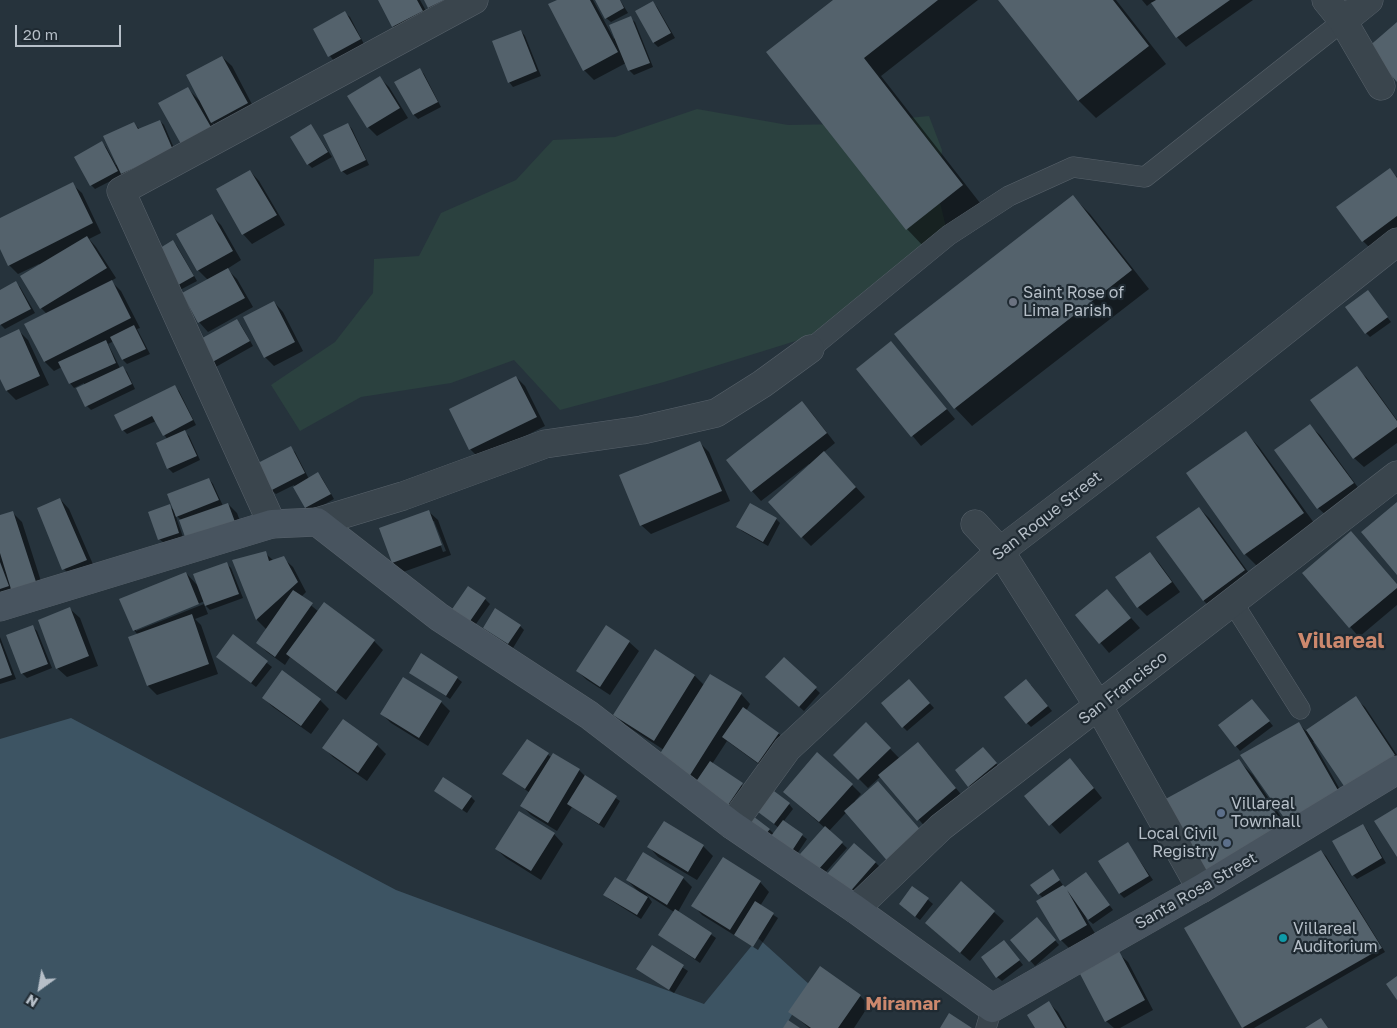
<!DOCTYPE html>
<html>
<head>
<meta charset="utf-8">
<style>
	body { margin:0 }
	#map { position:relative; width:1397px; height:1028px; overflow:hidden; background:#26333c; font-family:"Golos Text",sans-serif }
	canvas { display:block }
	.north { position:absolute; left:15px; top:963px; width:50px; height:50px; -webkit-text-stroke:4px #1f2a32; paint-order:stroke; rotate:212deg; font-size:14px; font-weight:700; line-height:20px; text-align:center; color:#b6bfc8 }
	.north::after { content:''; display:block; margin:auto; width:18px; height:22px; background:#b6bfc8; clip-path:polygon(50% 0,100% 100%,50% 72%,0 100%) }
	.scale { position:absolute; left:15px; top:25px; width:106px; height:22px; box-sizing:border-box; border:2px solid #b6bfc8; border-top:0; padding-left:6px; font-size:15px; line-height:18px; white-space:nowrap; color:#b6bfc8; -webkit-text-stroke:4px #1f2a32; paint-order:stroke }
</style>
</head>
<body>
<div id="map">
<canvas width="1397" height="1028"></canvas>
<div class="north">N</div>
<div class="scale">20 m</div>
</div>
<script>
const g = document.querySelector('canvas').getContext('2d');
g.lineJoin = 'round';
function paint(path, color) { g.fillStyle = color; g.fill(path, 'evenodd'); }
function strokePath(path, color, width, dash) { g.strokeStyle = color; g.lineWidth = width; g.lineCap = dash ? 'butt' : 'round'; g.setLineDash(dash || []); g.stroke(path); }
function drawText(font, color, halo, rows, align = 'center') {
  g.font = font + ' "Golos Text",sans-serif'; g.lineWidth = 4.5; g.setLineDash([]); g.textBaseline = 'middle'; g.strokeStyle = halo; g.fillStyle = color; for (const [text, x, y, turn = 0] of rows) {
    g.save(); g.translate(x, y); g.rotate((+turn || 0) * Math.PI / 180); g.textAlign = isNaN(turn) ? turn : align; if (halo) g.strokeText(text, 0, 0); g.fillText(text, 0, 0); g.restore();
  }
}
paint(new Path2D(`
	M697,109L788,125L845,124L929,116L942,150L938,194L946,227L834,329L664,382L560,410L514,360L451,383L361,397L300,431L271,385L335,342L373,293L374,259L419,256L441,213L516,180L553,140L615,137Z`), '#2b413f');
paint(new Path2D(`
	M71,718L396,890L704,1004L758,938L810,985L784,1028H0V739Z`), '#3d5463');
paint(new Path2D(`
	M379,0H420L431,20L403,35L393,26Z
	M425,0H460L439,17L429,8Z
	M559,0H593L614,39L630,18L635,22L653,67L634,75L629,70L626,63L594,80L584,70L550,5Z
	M596,0H620L628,13L611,22L606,18Z
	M835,0H978L881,76L980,203L924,247L907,229Z
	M1000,0H1116L1166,64L1096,118L1079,101Z
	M1142,0H1253L1186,47L1177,37L1152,2L1147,6Z
	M653,3L657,7L675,38L658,47L654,43L637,12Z
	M345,13L350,17L364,44L334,61L330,56L315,30Z
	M521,31L525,36L541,76L513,87L509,82Z
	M222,57L232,66L256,112L221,131L212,122L219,137L191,152L188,89L199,100Z
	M420,70L424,74L441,107L418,119L414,115L396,82Z
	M380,78L389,87L408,118L377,136L368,127Z
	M160,121L164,125L177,155L124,174L95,189L91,185L102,143L106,147L116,165L118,164L134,123L140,130Z
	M348,124L352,129L369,165L347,175L342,171Z
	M311,125L332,157L312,168L308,164Z
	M1389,170L1397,177V232L1372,250L1363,241Z
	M250,171L259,181L285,225L252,244L243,234Z
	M72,184L82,193L101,233L89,239L96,247L116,278L111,281L121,291L140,328L137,329L150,354L127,364L123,360L114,341L108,344L120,368L122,367L127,372L135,389L91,410L87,406L84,383L74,388L70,383L62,367L54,371L45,362L25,325L47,314L41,308L40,266L39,264L18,274L9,265L0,246V220Z
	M1073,197L1090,214L1149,289L972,426L955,408Z
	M212,216L221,225L241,260L227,269L237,279L253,307L208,332L199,322L208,280L198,270Z
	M173,242L177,246L197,281L178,291Z
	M16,283L20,287L35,313L5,329L0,324V291Z
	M1368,292L1391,322L1370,337L1366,333Z
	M274,302L283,312L303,351L274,366L265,357Z
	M236,320L241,325L253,346L214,368L210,364Z
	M19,331L28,340L49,385L16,400L7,391L0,376V339Z
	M891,342L955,419L921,446L857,369Z
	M1356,368L1366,377L1397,420V443L1364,467L1354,458L1312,401Z
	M516,377L525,386L545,426L480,459L470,449L451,410Z
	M175,387L179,391L196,425L184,431L189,436L200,460L173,473L168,468L167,439L156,421L127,434L123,430Z
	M802,403L811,412L835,443L824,452L865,497L811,546L802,537L810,465L809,464L761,501L752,491Z
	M1310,426L1320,435L1362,493L1328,517L1318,508Z
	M1246,433L1259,447L1317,527L1259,568L1245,554Z
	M699,442L709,452L730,501L651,534L641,525Z
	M290,448L295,452L309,479L318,473L322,478L334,499L311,512L306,508L294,485L276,494L271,490Z
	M209,479L213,484L223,506L228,504L237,513L247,540L181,520L175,514L183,537L164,543L159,539L169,506L176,512Z
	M60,499L69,509L95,569L73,578L64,569Z
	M1199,508L1209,518L1254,580L1213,610L1204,601Z
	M428,511L438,520L451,555L403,572L393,563L381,529ZM432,521H434L446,551L443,552Z
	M12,512L22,522L47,600L0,602V516Z
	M776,519L780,523L768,546L742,531L738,527Z
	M1351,532L1397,584V605L1359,637L1303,573Z
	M265,553L274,561L283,558L293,567L306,592L301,597L319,612L374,641L383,650L346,700L290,657L285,665L267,652L258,643L267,630L257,620L234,561Z
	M1150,553L1159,563L1180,592L1147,616L1138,607Z
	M226,563L231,568L243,598L210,610L204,604L206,603L205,601L136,628V631L204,604L208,614L195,619L201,625L218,674L157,695L148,686L138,635L134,630L186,573L198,586Z
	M1107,591L1140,628L1109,653L1077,615Z
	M485,599L490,604L471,631L454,619Z
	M70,609L80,618L98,666L67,677L57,668Z
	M32,626L37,631L52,668L27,678L22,673Z
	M520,626L524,630L513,648L484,627Z
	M606,627L629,642L639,651L610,695L587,680L577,671Z
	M233,636L272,667L256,687L217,657Z
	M0,637L16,679L0,684Z
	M655,651L695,676L704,685L741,694L750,704L746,711L779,734L788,743L768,771L727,741L712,764L747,789L731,811L699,790L664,750L624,724L615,714Z
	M784,659L820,693L804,711L771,682Z
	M410,672L457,678L462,682L450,699Z
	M913,685L934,708L907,731L903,727Z
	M1031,685L1052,711L1031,727L1027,723Z
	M263,698L320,700L329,709L311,734L273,707Z
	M1355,698L1365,707L1397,755V770L1315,741L1313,742L1347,802L1298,830L1299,724L1306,731Z
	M1252,700L1273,726L1240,751L1219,725Z
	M441,702L450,711L428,746L391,723L382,714Z
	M866,724L900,759L927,753L964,798L927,829L881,776L868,788L835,755Z
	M527,740L551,757L553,755L579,770L589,780L620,801L604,828L572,807L557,831L531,815L522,806L530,793L504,774Z
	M377,745L386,754L367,781L333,757L324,748Z
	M987,753L1000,768L973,790L969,786Z
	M1238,760L1253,775L1295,838L1220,885Z
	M1079,769L1102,798L1060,834L1026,796Z
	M852,785L861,794L855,801L856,802L829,831L847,848L824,874L806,858L825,828L794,801Z
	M440,795L471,797L475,801L467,813Z
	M789,804L793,809L783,822L807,839L791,863L750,833L769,829L774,834L779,828L755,809Z
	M664,823L703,846L713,856L697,880L658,857L649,847Z
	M1363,825L1367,830L1386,863L1357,879L1353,875Z
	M554,834L563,844L541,880L506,858L496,849Z
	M1128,844L1153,880L1124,898L1120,894L1100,861Z
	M1321,851L1326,856L1385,952L1254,1028H1244L1186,929Z
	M875,862L880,867L853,898L832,879Z
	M1053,871L1065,888L1086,874L1113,910L1093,924L1085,917L1096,935L1071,950L1061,940L1038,901L1043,898L1039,894Z
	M683,878L692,887L678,912L716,938L700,963L659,935L674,912L646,894L652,902L641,919L609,899L605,895L639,892L627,880Z
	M760,882L769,892L760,906L778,918L758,950L702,915L693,905Z
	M961,883L1004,921L970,961L936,932Z
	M913,887L933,904L920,920L905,909Z
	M1041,923L1059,945L1035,966L1012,940Z
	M1004,941L1023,965L1002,981L997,977Z
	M652,947L688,971L674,993L638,969Z
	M1118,953L1128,962L1153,1010L1120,1028H1114L1106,1021Z
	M860,996L869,1005L854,1028H809L790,1012Z
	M1049,1003L1058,1012L1067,1028H1037Z`), '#0007');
paint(new Path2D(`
	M378,0H417L423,11L392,27Z
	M424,0H444L428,8Z
	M557,0H590L618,52L583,71L548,4Z
	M595,0H620L624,8L605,19Z
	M833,0H938L864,58L963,185L906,230L766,52Z
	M998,0H1113L1149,46L1078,101Z
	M1156,0H1230L1176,38L1151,3Z
	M653,1L671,33L653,43L635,11Z
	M345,11L361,39L328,57L313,29Z
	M631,16L650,63L628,71L609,25Z
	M1397,22V82L1367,48Z
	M521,30L537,71L508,83L492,41Z
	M222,56L248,103L211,123L186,75Z
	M420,68L438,102L413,115L394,82Z
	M380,76L400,108L367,128L347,96Z
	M188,87L211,127L181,144L158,103Z
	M160,120L173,150L121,174L103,136L134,122L138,129Z
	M348,123L366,160L341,172L323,135Z
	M311,124L328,152L307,165L290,137Z
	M102,141L118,171L90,186L74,157Z
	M1390,168L1397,178V216L1362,242L1336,207Z
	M250,170L277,215L242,235L216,189Z
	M73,182L93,223L8,266L0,249V218Z
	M1073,195L1132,270L954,409L894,334Z
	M212,214L233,251L197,271L176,234Z
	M87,236L107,268L40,309L20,276Z
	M173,240L194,276L173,288L152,253Z
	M228,268L245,298L198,323L182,293Z
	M112,280L131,318L44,362L24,324Z
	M16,281L31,309L0,325V290Z
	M1368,290L1388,317L1365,334L1345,307Z
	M274,301L295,342L264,358L243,317Z
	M237,319L250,341L209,364L195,342Z
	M134,325L146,349L122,360L110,337Z
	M19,329L40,376L6,391L0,379V338Z
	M106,340L116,363L69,384L58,362Z
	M891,341L947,409L911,437L856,369Z
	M123,366L132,384L85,407L76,388Z
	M1357,366L1397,421V427L1353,459L1310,400Z
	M516,376L537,417L469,450L449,409Z
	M175,385L193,420L163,436L152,416L122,431L114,415Z
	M802,401L827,433L751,492L726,460Z
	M1310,424L1354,483L1317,509L1274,450Z
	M185,430L197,456L167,469L156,443Z
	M1246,431L1304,513L1244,555L1186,473Z
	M700,441L722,491L640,526L619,475Z
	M291,446L305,473L270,491L256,464Z
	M824,451L856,487L801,538L768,502Z
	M318,472L331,494L305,508L293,487Z
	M209,478L219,500L176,517L167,494Z
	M60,498L87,560L62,570L37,508Z
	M1397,502V575L1361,532Z
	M228,503L238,530L189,548L179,520Z
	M750,503L777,518L763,542L736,527Z
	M170,504L179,533L158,540L148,512Z
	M1199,507L1245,570L1203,601L1156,537Z
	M429,510L442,545L392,563L379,528Z
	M13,511L39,591L14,599L0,553V515Z
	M1351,531L1397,584V588L1349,628L1302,573Z
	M266,551L269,561L284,556L298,582L256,620L232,560Z
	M1150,552L1172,582L1137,608L1115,577Z
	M0,562L9,586L0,589Z
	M227,562L239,594L205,606L193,574Z
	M186,572L199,604L133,631L119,599Z
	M468,586L486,598L466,627L448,615Z
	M1107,589L1131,618L1099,644L1075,615Z
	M293,590L313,603L275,657L256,643Z
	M324,602L375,640L336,692L286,654Z
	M70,607L89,656L56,669L38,620Z
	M495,608L521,625L508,644L483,628Z
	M192,614L209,664L147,686L128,637Z
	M33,625L48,664L21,674L6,635Z
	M606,625L630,641L600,687L576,671Z
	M233,634L268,661L251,683L216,657Z
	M0,642L12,675L0,679Z
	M655,649L695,675L654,741L613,715Z
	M421,653L458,677L446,696L409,673Z
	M784,657L817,687L799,707L765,677Z
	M282,670L321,699L301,726L262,698Z
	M710,674L742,693L687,780L656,760Z
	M403,677L442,701L419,738L380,714Z
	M909,679L930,703L902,728L881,703Z
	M1026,679L1048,706L1026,724L1004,697Z
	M1356,696L1395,755L1346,789L1306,730Z
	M1252,699L1270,721L1235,747L1218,725Z
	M743,707L779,733L758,763L722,737Z
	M343,719L378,744L358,773L322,748Z
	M866,722L891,748L858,780L833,755Z
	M1299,722L1339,792L1287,822L1240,755Z
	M527,739L549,753L525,789L502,774Z
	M918,742L956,788L917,821L878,775Z
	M983,747L997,763L968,787L955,770Z
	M817,752L853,784L819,822L783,792Z
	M553,753L580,769L548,823L520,806Z
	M1070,758L1094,788L1049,826L1024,796Z
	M1239,759L1283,824L1206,873L1160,802Z
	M710,761L743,783L726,808L693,786Z
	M585,775L617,796L599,824L567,804Z
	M443,777L472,796L462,810L434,791Z
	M878,781L924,834L890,864L844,811Z
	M770,788L790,803L774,824L754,809Z
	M1397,807V857L1374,821Z
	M519,811L555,833L531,871L495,849Z
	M753,816L770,829L760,841L744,829Z
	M783,820L803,834L786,860L765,844Z
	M664,821L704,845L688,872L647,847Z
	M1363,824L1382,858L1352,876L1332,841Z
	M825,826L843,842L818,870L800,854Z
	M1128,842L1149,876L1119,894L1098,861Z
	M854,843L876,862L848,894L826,875Z
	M1321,850L1382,948L1242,1028L1184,928Z
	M643,852L684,877L667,905L626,880Z
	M723,857L761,881L730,930L691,906Z
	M1053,869L1060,880L1038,895L1030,885Z
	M1086,872L1110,905L1088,920L1067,890L1087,925L1060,941L1036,901L1063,885L1065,887Z
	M615,877L648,897L637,915L603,895Z
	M961,881L995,911L960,953L925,923Z
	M912,886L929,898L915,917L899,904Z
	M755,901L774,913L753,947L734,935Z
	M675,909L712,933L695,959L658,935Z
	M1037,917L1056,940L1029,962L1010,940Z
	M1004,940L1020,960L996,978L981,957Z
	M652,945L684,965L669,990L636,969Z
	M1119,951L1145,1000L1105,1022L1079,972Z
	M820,966L861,995L838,1028H811L788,1012Z
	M1397,976V1000L1386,984Z
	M1049,1001L1065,1028H1035L1027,1015Z
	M949,1013L972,1028H940Z
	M1321,1018L1328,1028H1305Z
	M788,1020L800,1028H783Z`), '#54626c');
const lane = new Path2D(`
	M810,349L949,235L1009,196L1073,167L1145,177L1343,21
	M1233,603L1300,709
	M986,1028L992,1008`);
const street = new Path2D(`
	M1326,0L1343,21L1381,86
	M1343,21L1369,0
	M317,522L403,496L545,444L642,430L716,413L762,384L810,349
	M272,524L121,191L474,0
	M975,524L1000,551L1099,707L1201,889
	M732,825L787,749L1000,551L1185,410L1397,242
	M855,909L941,827L1397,475`);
const secondary = new Path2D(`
	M0,607L272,524L317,522L439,617L589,715L732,825L855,909L992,1008L1201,889L1397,770`);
strokePath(lane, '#58626b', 21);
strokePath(street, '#58626b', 29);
strokePath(secondary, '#58626b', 29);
strokePath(lane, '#3a454d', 20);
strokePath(street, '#3a454d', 28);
strokePath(secondary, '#48545f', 28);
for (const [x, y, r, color] of [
	[1013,302,5,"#6b7280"],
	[1221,813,5,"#5c6f8a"],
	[1227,843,5,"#5c6f8a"],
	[1283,938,5,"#0f9aa8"]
]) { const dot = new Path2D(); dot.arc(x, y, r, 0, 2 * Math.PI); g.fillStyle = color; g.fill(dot); strokePath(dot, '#1f2a32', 2); }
drawText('16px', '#b6bfc8', '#1f2a32', [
	["Saint Rose of",1023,293],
	["Lima Parish",1023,311],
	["Villareal",1231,804],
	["Townhall",1231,822],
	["Local Civil",1217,834,"right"],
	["Registry",1217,852,"right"],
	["Villareal",1293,929],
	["Auditorium",1293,947]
], 'left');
drawText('16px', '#b6bfc8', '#1f2a32', [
	["San Roque Street",1047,516,-38],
	["San Francisco",1123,688,-38],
	["Santa Rosa Street",1196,891,-30]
]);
drawText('bold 19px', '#cc886d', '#1f2a32', [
	["Miramar",903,1004]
]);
drawText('bold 21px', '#cc886d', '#1f2a32', [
	["Villareal",1341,641]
]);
</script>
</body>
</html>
